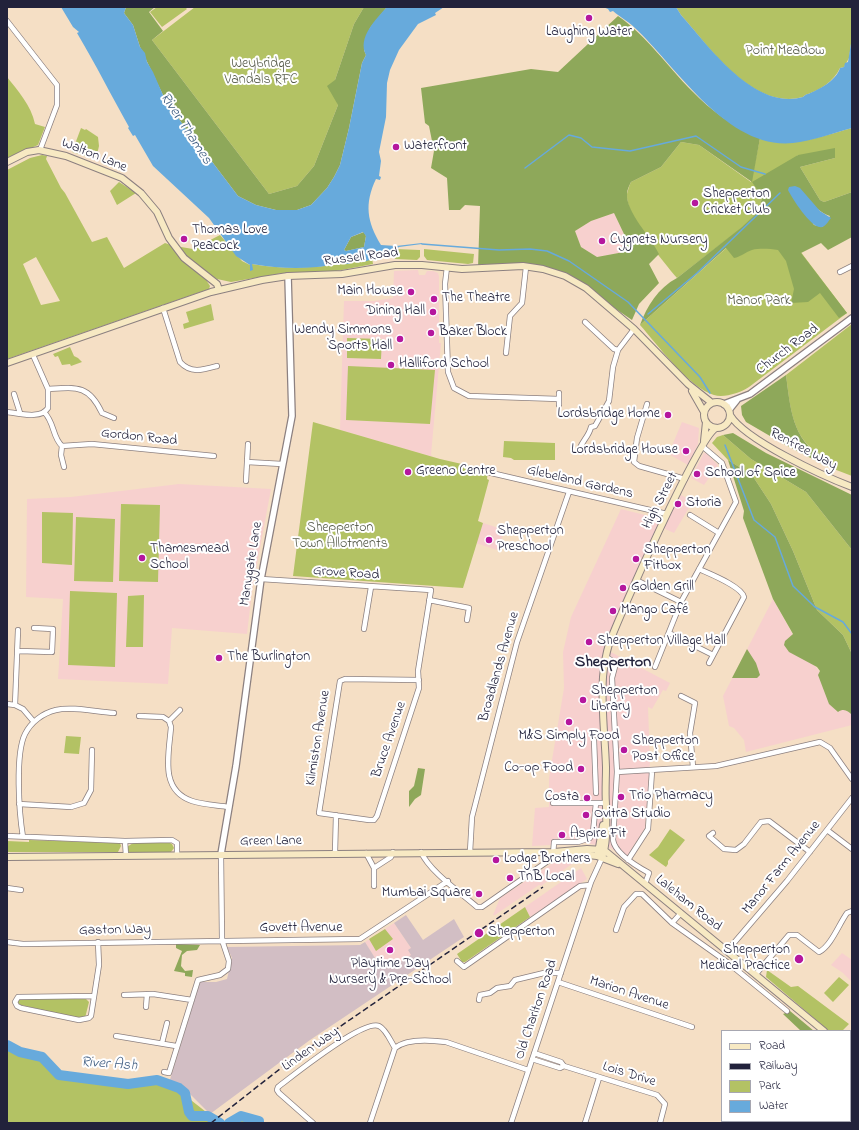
<!DOCTYPE html>
<html>
<head>
<meta charset="utf-8">
<style>
	body { margin:0 }
	#map { position:relative; width:859px; height:1130px; overflow:hidden; background:#f5dfc5; font-family:"Indie Flower",sans-serif }
	canvas { display:block }
	.frame { position:absolute; inset:0; border:8px solid #22223b; pointer-events:none }
	.legend { position:absolute; left:721px; top:1030px; width:130px; height:92px; box-sizing:border-box; background:#fff; border:1px solid #a7a7b1; margin:0; padding:5px 7px; list-style:none; font-size:12px; color:#22223b }
	.legend li { display:flex; align-items:center; gap:8px; height:20px }
	.legend b { width:20px; border:1px solid #a7a7b1 }
</style>
</head>
<body>
<div id="map">
<canvas width="859" height="1130"></canvas>
<div class="frame"></div>
<ul class="legend">
<li><b style="height:5px;background:#f7e9c3"></b>Road</li>
<li><b style="height:5px;background:#22223b"></b>Railway</li>
<li><b style="height:11px;background:#b3c264"></b>Park</li>
<li><b style="height:11px;background:#67aadc"></b>Water</li>
</ul>
</div>
<script>
const g = document.querySelector('canvas').getContext('2d');
g.lineJoin = 'round';
function paint(path, color) { g.fillStyle = color; g.fill(path, 'evenodd'); }
function strokePath(path, color, width, dash) { g.strokeStyle = color; g.lineWidth = width; g.lineCap = dash ? 'butt' : 'round'; g.setLineDash(dash || []); g.stroke(path); }
function drawText(font, color, halo, rows, align = 'center') {
  g.font = font + ' "Indie Flower",sans-serif'; g.lineWidth = 4; g.setLineDash([]); g.textBaseline = 'middle'; g.strokeStyle = halo; g.fillStyle = color; for (const [text, x, y, turn = 0] of rows) {
    g.save(); g.translate(x, y); g.rotate((+turn || 0) * Math.PI / 180); g.textAlign = isNaN(turn) ? turn : align; if (halo) g.strokeText(text, 0, 0); g.fillText(text, 0, 0); g.restore();
  }
}
paint(new Path2D(`
	M614,213L624,234V252L597,257L581,247L575,231L591,221Z
	M418,270L419,275H425L427,271H433L438,273L439,277V343H441L431,455L433,457L340,430L344,301H374L393,298L394,271Z
	M682,422L699,428L698,444L688,465L665,452L668,447L671,448Z
	M704,453H706L718,465L704,485L691,478Z
	M179,484L271,489L252,591L247,634L172,628L168,684L58,679L63,599L26,597L27,499L71,497Z
	M681,495L693,501L674,533L661,527L607,650L670,683L666,691L663,690L652,709L648,707L650,762L645,828L625,859L611,848L586,843L532,846L535,808L549,807V778L564,688L563,652L571,617L621,509L665,520Z
	M483,523L505,530L497,550L476,543Z
	M773,599L798,644L852,714V725L746,752L744,740L734,728L729,726L723,696Z
	M562,857H568L572,864L541,886L539,885L495,915H493L500,898Z
	M581,868L587,879L530,917L525,907Z
	M394,923L411,948V955L391,968L380,966L365,942Z
	M842,953L852,960V982L843,973L831,965Z`), '#f7d0ce');
paint(new Path2D(`
	M406,915L423,940L454,919L464,937L310,1040L210,1114L186,1090L169,1083L200,982H216L227,979L232,958L227,947L360,945L365,942L380,966L386,962L391,968L411,955L408,950L411,948L394,923Z`), '#d2bec4');
paint(new Path2D(`
	M157,7H185L187,9L162,27L150,12Z
	M195,7H364L354,24L335,80L338,105L314,166L297,186L269,194L152,40Z
	M676,7H851L852,37L849,58L844,67L840,68C834,81 820,90 808,94C806,94 804,96 803,97C752,111 709,46 681,15Z
	M7,77C18,91 31,105 35,124L45,127L38,145L7,158Z
	M81,128L85,130L86,129L98,137L99,146L96,159L72,152Z
	M852,128V192L824,202L820,200L800,167L835,158L798,155L763,192L759,211L743,227L677,278C663,262 625,215 627,194C628,190 629,186 631,182L661,167L681,142L699,145L751,182L760,138C790,149 822,136 852,128Z
	M42,155L47,156L46,159L61,188L65,193L92,242L107,237L124,268L165,243L171,245L182,259L205,278L210,286L209,289L7,359V170L30,158ZM36,257L60,301L41,305L23,264Z
	M119,182L136,193L117,205L110,191Z
	M769,210L847,313L749,387C740,393 724,398 714,395C689,388 657,344 640,325Z
	M220,235L242,261L250,265L251,271L252,264C285,270 314,268 347,263L349,264L353,261L363,262L372,258L373,264L331,272L283,273L231,282L217,279L202,270L181,251V247L193,249Z
	M395,249L420,250V257L417,260L395,259L396,254H390Z
	M424,249L474,254L473,263L468,264L427,260L424,256Z
	M211,304L214,320L184,329L183,324L189,322L186,312Z
	M852,324V476L826,466L827,456C792,446 790,405 786,375Z
	M347,338L382,339L381,359L347,358Z
	M70,347L74,356L78,358L82,362L71,366L70,364L62,365L58,356L55,357L53,354Z
	M348,366L435,370L430,424L346,420Z
	M313,422L440,459L488,470L487,479L489,480L478,521L483,523L463,588L293,576Z
	M723,435L751,459L806,492L852,550V654L843,635L817,610L793,551L771,504L752,475L728,460L712,443L717,437Z
	M504,441L555,443V460H514L511,458L503,457Z
	M121,504L160,505L158,582L119,581Z
	M42,512L73,513L72,565L42,563Z
	M76,517L115,519L113,582L74,581Z
	M70,591L117,593L115,667L68,665Z
	M144,595L143,647H126L128,596Z
	M66,736L81,737L79,754L64,753Z
	M670,829L685,840L668,861V864L666,867L649,855L658,847Z
	M29,840L120,843L121,846L118,852H7V841L29,842Z
	M168,842L172,844L174,848L171,852L130,853L128,851L127,847L133,843Z
	M525,907L530,917L465,962H462L457,954Z
	M385,929L393,939L376,951L369,939Z
	M767,970L791,987L798,986L849,1024L842,1031H829L766,977Z
	M839,977L849,985L833,1002L824,993Z
	M85,998L89,1002L85,1018L79,1019L17,1004L19,1000L22,999Z
	M7,1045L20,1052L42,1057L47,1061L48,1067L57,1077L80,1081L86,1079L128,1084L157,1080L168,1082L220,1123H7Z
	M241,1116L259,1121V1123H229Z`), '#b3c264');
paint(new Path2D(`
	M126,7H155L149,12L163,31L152,40L269,194L297,186L314,166L338,105L327,86L335,80L354,24L364,7H387L370,28L364,50L366,55L362,63L349,128L340,165L334,177L327,188L311,205L297,210H276L256,205L238,196L207,155L193,140L163,95L140,47L133,25L124,13Z
	M618,16C647,36 667,66 692,91C710,110 735,128 760,138L752,182L798,155L835,148V158L800,167L820,200L824,202L852,192V237L828,250L821,243L801,253L847,313L839,318L820,293L808,302L791,303L794,289L786,261L778,250C770,249 760,248 752,250C745,252 741,257 734,258L726,248L640,325C647,306 658,288 677,278L742,227L759,211L762,197L752,182L699,145L681,142L661,167L631,182C629,186 627,190 627,194C626,212 651,237 659,254L649,264L659,283L639,304L632,320L572,279L523,266L478,268L480,206L465,205L460,210H449L447,178L431,168L434,151L429,126L425,123L421,88L531,69L558,72ZM789,187L792,188C801,195 819,213 830,216L822,227L814,225ZM614,213L624,234V252L597,257L581,247L575,231L591,221Z
	M364,232L366,236L364,247L346,251L344,250L351,237Z
	M786,375C790,404 792,443 823,455L826,466L782,443L746,422L742,415L741,406Z
	M733,433L766,453L852,495V550L806,492L751,459L723,435Z
	M728,460L752,475L771,504L793,551L817,610L843,635L852,654V715C848,711 844,708 838,712L829,704L818,675L820,671L817,667L789,652L784,645L785,641L793,634L773,599L743,518L744,511Z
	M747,649L756,663L760,675L757,678H732Z
	M418,768L425,769L421,795L415,799L409,807V791L414,786Z
	M176,944L200,945L197,950L187,951L182,955L181,966L185,971L193,970L192,977L185,976V973L174,971L182,951L176,948Z
	M790,1011L814,1031H801L783,1014Z`), '#8ea85a');
paint(new Path2D(`
	M61,7H126L124,13L133,25L140,47L145,53L147,62L153,72L163,95L193,140L207,155L238,196L256,205L276,210H297L311,205L327,188L334,177L340,165L349,128L362,63L366,55C357,38 376,19 387,7H444L435,13L436,15L418,24L399,50L390,70L387,83L386,117L379,152L381,161L379,176L381,177L380,180L376,179C364,204 367,222 381,245L396,246L422,243V244L399,247L390,254L363,262L353,261L349,264C341,262 327,266 317,267C295,269 275,268 252,264L253,270L250,271V265L236,256L209,218L153,166L135,135L133,136L128,128L129,127C111,95 96,65 77,33L79,32L73,27ZM363,232L366,236L364,247L346,251L344,250L351,237Z
	M603,7H676L681,15C709,46 754,111 803,97C804,96 806,94 808,94C818,90 836,81 840,68L844,67L845,63L848,62L852,37V128C833,133 812,141 793,143C727,150 676,66 635,28C628,21 620,17 613,11L610,12L608,9Z
	M795,186L800,188L820,211L831,218C829,220 826,226 822,227C812,230 792,198 788,190L789,187Z`), '#67aadc');
strokePath(new Path2D(`
	M525,168L569,135L581,138L592,147L630,151L696,136L741,167L765,174
	M422,244L499,250L530,249L547,251L569,261L628,302L700,377L710,393
	M648,314L697,273L780,193
	M725,445L754,520L775,537L793,586L815,607L843,622L852,634`), '#67aadc', 1.5);
strokePath(new Path2D(`
	M7,1045L20,1052L42,1057L59,1075L128,1084L157,1080L179,1088L185,1093L189,1112L192,1116H208L220,1123
	M229,1123L241,1116L259,1121V1123`), '#67aadc', 10);
const minor = new Path2D(`
	M7,21L57,85V105L40,150
	M447,267L445,284L448,372L454,388L469,396L559,399
	M840,272L852,266
	M163,308L180,362C191,374 203,370 217,366
	M585,322L614,349L618,350
	M506,353L510,316L522,303L526,267
	M48,389C77,387 89,385 102,413L114,418
	M559,393V405
	M14,394L20,413
	M647,404L637,438L634,462L639,466L685,479
	M7,412C19,413 40,420 48,408V389L33,355
	M44,412C55,423 52,437 62,446L92,444L214,456
	M62,446L61,455L64,467
	M580,448C583,440 589,436 591,427L595,426L609,401L613,367L618,350L634,329
	M247,462L282,464
	M487,472L667,514
	M246,481L248,444
	M690,515L719,533
	M699,569C710,574 741,586 744,597L709,663
	M261,579L431,590L418,671L419,688L377,816L374,820H369L319,813L340,681L345,679L419,680
	M636,580L681,602
	M429,600L469,608L467,620
	M364,629L371,587
	M669,633L713,655
	M19,651L52,652L53,629L34,628
	M606,657L616,663L612,678L617,772L613,840C615,854 638,867 649,873L645,884
	M655,667L681,602L736,502L722,463L702,446
	M681,696L695,703L690,733L693,767
	M7,704L15,705L18,630
	M15,705L23,709L34,722
	M139,716L163,717L169,721L171,727C169,754 159,790 192,801C204,805 217,805 229,807
	M169,721L180,710
	M594,740L596,793
	M617,772L716,766L820,742L830,748L852,779
	M553,803H606
	M19,804L71,807L84,803L91,790L92,750
	M827,830L852,849
	M713,833L709,836L724,849L736,850L744,844L761,822L769,821L810,852
	M7,836L125,841L172,840L177,843V856
	M23,837C19,813 15,754 25,734C31,722 43,713 56,710C73,706 96,712 114,713
	M125,841L126,856
	M421,852C430,872 460,892 477,907H482L548,861L553,855L554,842H578L590,838L593,832L596,803
	M470,852L472,817L517,642L569,492
	M335,853L336,815
	M366,853L374,868L391,857L393,852
	M628,860L648,829L652,771
	M374,886V868
	M7,888L21,890
	M672,923L681,913
	M616,930L624,907L636,894H642L672,923L727,962L787,1011
	M7,942L23,944L360,939L448,881
	M727,951L787,881L852,798
	M457,961L464,967L580,886L590,885
	M756,974L789,935H797L819,952C831,946 839,924 847,913L852,911
	M558,982L692,1027
	M124,995L153,994L192,1000
	M94,996L18,997L15,1002L17,1006L21,1008L79,1020L89,1018L91,1016L99,965L98,942
	M479,1000L480,995L490,993L497,988L510,986L515,980L544,973H561
	M146,1007L147,994
	M116,1036L176,1046
	M162,1043L167,1023
	M534,1053L561,1062L564,1066L657,1095L665,1104L660,1123
	M532,1059L560,1068L564,1066
	M164,1072L169,1073L198,980L220,975L228,969L229,961L222,940L221,854
	M313,1123L279,1093L277,1090L278,1087C294,1075 363,1019 379,1026C386,1029 391,1042 395,1048
	M370,1123L395,1048C407,1038 431,1040 446,1042L528,1070
	M511,1123L591,882L602,858
	M585,1123L599,1078`);
const tertiary = new Path2D(`
	M724,404L750,394L852,318
	M729,410L737,400
	M221,854L236,766L261,579L292,416L288,276`);
const secondary = new Path2D(`
	M7,162L27,152L39,150L66,156L122,178L141,193L157,212L169,238L184,258L217,284L219,290
	M7,363L211,292L262,280L288,276L342,274L395,265H422L462,269L523,266L543,269L565,276L586,288L634,329L688,384L712,403
	M692,391L704,412
	M704 415a13 13 0 1 1 26 0a13 13 0 1 1-26 0Z
	M730,415C745,440 823,476 852,487
	M704,441L706,422
	M571,853L597,856L618,864
	M598,853L603,825
	M7,857L554,852L587,849L604,850L824,1031
	M602,858C608,841 606,822 606,804C605,792 606,780 606,767C605,737 601,707 603,677C604,666 606,654 609,644C619,616 699,437 716,428
	M850,1052L852,1054`);
const motorway = new Path2D(`
	M850,1048L852,1046
	M850,1073L852,1071
	M787,1123L789,1121
	M809,1123L810,1121`);
strokePath(minor, '#8c8080', 6);
strokePath(tertiary, '#8c8080', 8);
strokePath(secondary, '#8c8080', 8);
strokePath(motorway, '#8c8080', 10);
strokePath(minor, '#fff', 4.5);
strokePath(tertiary, '#fff', 5.5);
strokePath(secondary, '#f7e9c3', 6);
strokePath(motorway, '#eac769', 8);
strokePath(new Path2D(`
	M211,1123L290,1061L543,887`), '#22223b', 1.5, [6, 3]);
for (const [x, y, r, color] of [
	[589,18,4,"#b5179e"],
	[396,147,4,"#b5179e"],
	[695,203,4,"#b5179e"],
	[184,239,4,"#b5179e"],
	[602,241,4,"#b5179e"],
	[411,292,4,"#b5179e"],
	[434,299,4,"#b5179e"],
	[433,312,4,"#b5179e"],
	[431,333,4,"#b5179e"],
	[400,339,4,"#b5179e"],
	[391,365,4,"#b5179e"],
	[668,415,4,"#b5179e"],
	[686,451,4,"#b5179e"],
	[408,472,4,"#b5179e"],
	[697,474,4,"#b5179e"],
	[678,504,4,"#b5179e"],
	[489,540,4,"#b5179e"],
	[142,558,4,"#b5179e"],
	[636,559,4,"#b5179e"],
	[623,588,4,"#b5179e"],
	[613,611,4,"#b5179e"],
	[589,642,4,"#b5179e"],
	[219,658,4,"#b5179e"],
	[583,700,4,"#b5179e"],
	[569,722,4,"#b5179e"],
	[624,750,4,"#b5179e"],
	[581,769,4,"#b5179e"],
	[621,797,4,"#b5179e"],
	[587,798,4,"#b5179e"],
	[586,815,4,"#b5179e"],
	[562,835,4,"#b5179e"],
	[496,860,4,"#b5179e"],
	[510,878,4,"#b5179e"],
	[479,894,4,"#b5179e"],
	[479,933,5,"#b5179e"],
	[390,950,4,"#b5179e"],
	[799,959,5,"#b5179e"]
]) { const dot = new Path2D(); dot.arc(x, y, r, 0, 2 * Math.PI); g.fillStyle = color; g.fill(dot); strokePath(dot, '#fff', 1.5); }
drawText('14px', '#22223b', '#fff', [
	["Laughing Water",589,33,"center"],
	["Waterfront",404,147],
	["Shepperton",703,195],
	["Cricket Club",703,211],
	["Thomas Love",192,231],
	["Peacock",192,247],
	["Cygnets Nursery",610,241],
	["Main House",403,292,"right"],
	["The Theatre",442,299],
	["Dining Hall",425,312,"right"],
	["Wendy Simmons",392,331,"right"],
	["Sports Hall",392,347,"right"],
	["Baker Block",439,333],
	["Halliford School",399,365],
	["Lordsbridge Home",660,415,"right"],
	["Lordsbridge House",678,451,"right"],
	["Greeno Centre",416,472],
	["School of Spice",705,474],
	["Storia",686,504],
	["Shepperton",497,532],
	["Preschool",497,548],
	["Thamesmead",150,550],
	["School",150,566],
	["Shepperton",644,551],
	["Fitbox",644,567],
	["Golden Grill",631,588],
	["Mango Café",621,611],
	["Shepperton Village Hall",597,642],
	["The Burlington",227,658],
	["Shepperton",591,692],
	["Library",591,708],
	["M&S Simply Food",569,737,"center"],
	["Shepperton",632,742],
	["Post Office",632,758],
	["Co-op Food",573,769,"right"],
	["Trio Pharmacy",629,797],
	["Costa",579,798,"right"],
	["Ovitra Studio",594,815],
	["Aspire Fit",570,835],
	["Lodge Brothers",504,860],
	["TnB Local",518,878],
	["Mumbai Square",471,894,"right"],
	["Shepperton",488,933],
	["Shepperton",790,951,"right"],
	["Medical Practice",790,967,"right"],
	["Playtime Day",390,965,"center"],
	["Nursery & Pre-School",390,981,"center"]
], 'left');
drawText('14px', '#555a49', '#fff', [
	["Point Meadow",785,52],
	["Weybridge",261,65],
	["Vandals RFC",261,81],
	["Manor Park",759,302],
	["Shepperton",340,529],
	["Town Allotments",340,545]
]);
drawText('14px', '#22223b', '#fff', [
	["Walton Lane",94,156,22],
	["Russell Road",361,258,-7],
	["Church Road",788,350,-37],
	["Gordon Road",139,438,6],
	["Renfree Way",803,450,28],
	["Glebeland Gardens",580,483,13],
	["High Street",661,501,-63],
	["Manygate Lane",252,564,-81],
	["Grove Road",346,574,4],
	["Broadlands Avenue",500,667,-74],
	["Kilmiston Avenue",319,738,-81],
	["Bruce Avenue",390,740,-71],
	["Green Lane",271,842,-1],
	["Manor Farm Avenue",782,868,-51],
	["Laleham Road",688,904,39],
	["Govett Avenue",301,929],
	["Gaston Way",115,931,-1],
	["Marion Avenue",629,994,18],
	["Old Charlton Road",537,1010,-71],
	["Linden Way",311,1050,-35],
	["Lois Drive",629,1075,17]
]);
drawText('italic 15px', '#415f83', '#fff', [
	["River Thames",185,129,57],
	["River Ash",109,1065,4]
]);
drawText('bold 16px', '#22223b', '#fff', [
	["Shepperton",613,663]
]);
</script>
</body>
</html>
